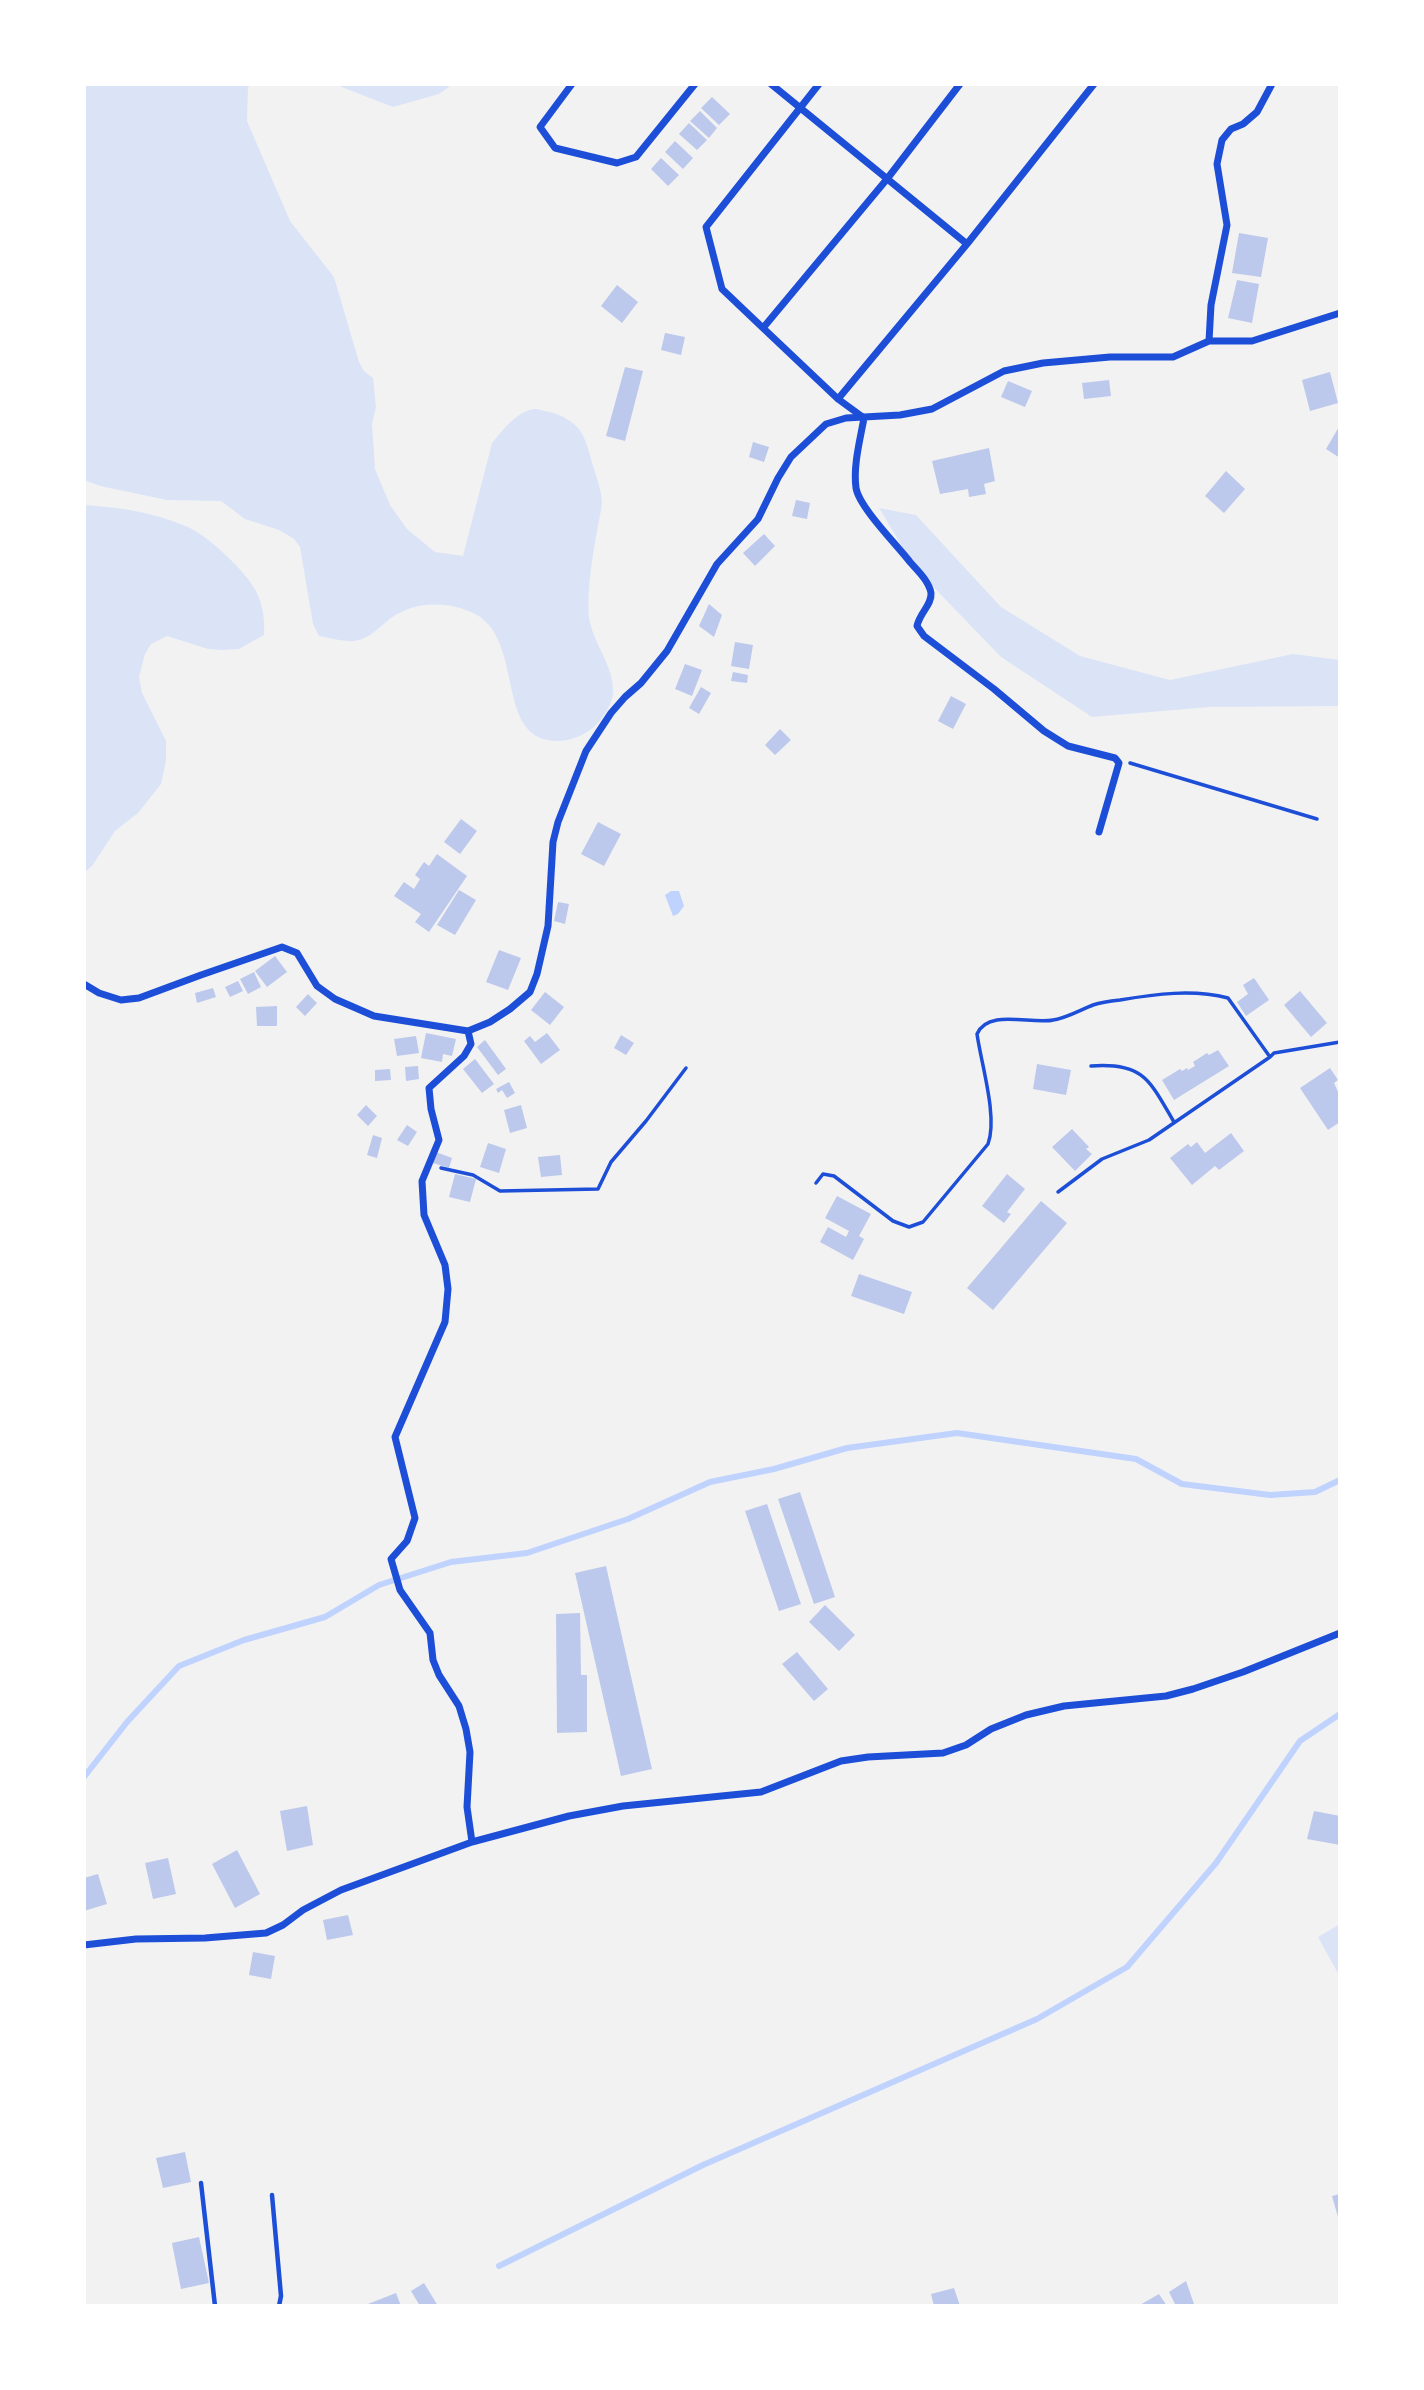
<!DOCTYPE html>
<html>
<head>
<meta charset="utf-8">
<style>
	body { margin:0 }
	#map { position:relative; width:1424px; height:2390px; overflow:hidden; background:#f2f2f2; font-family:Lora,serif }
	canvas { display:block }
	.frame { position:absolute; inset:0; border:86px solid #fff; pointer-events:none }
</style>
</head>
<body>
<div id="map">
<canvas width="1424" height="2390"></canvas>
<div class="frame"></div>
</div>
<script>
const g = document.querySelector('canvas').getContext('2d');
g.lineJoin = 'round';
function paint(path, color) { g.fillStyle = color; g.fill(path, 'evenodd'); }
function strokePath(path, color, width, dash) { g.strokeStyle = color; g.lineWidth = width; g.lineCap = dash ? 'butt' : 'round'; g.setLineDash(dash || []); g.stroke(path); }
paint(new Path2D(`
	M84,84H250L248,88L247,121L290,221L334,277L359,362L364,371L373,378L376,407L372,424L375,469L390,505L407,529L435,552L463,556L492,443C502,431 519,408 537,409C542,410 548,412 553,413C562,415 573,422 579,429C587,440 590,456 594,469C598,482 604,497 601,510C596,536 583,602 591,626C597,648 613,667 613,690C614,701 605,715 598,723C589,733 574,740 560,741C491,744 528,636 471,612C446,601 414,601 391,618C379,627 371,638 355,641C344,642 330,638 319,636L313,624L300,547L294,539L279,530L245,519L221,501L167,500L100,486L84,480Z
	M334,84H453L439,94L393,107Z
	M84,505C118,507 152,512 183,525C206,533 247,572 257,593C263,606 265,621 264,635L239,649L222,650L208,649L167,636L151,644L145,654L139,677L142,693L166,741V760L161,784L138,813L115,831L92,866L84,873Z
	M879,508L916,515L1001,607L1080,656L1170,680L1293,654L1340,660V706L1210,707L1092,717L1001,657L915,568Z
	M1340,1924V1977L1318,1937Z`), '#dbe4f7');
paint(new Path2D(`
	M671,891H679L684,906L678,914L673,916L665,895Z`), '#bfd3fe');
strokePath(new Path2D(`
	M84,1777L127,1722L179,1666L244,1640L325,1617L379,1585L451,1562L527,1553L628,1519L710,1482L774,1469L847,1448L957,1433L1136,1459L1182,1484L1270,1495L1315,1492L1340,1480
	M499,2266L703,2165L1037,2019L1127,1967L1216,1863L1300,1741L1340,1714`), '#bfd3fe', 6);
paint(new Path2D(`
	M712,97L730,114L719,125L701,108Z
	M700,111L717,128L709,138L690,121Z
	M689,123L707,140L697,150L679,134Z
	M675,141L693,158L683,169L665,152Z
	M661,158L679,175L668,186L651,169Z
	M1239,233L1268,238L1261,277L1232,273Z
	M1237,280L1259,284L1252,323L1228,318Z
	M617,285L638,302L622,323L601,306Z
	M665,333L685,337L681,355L661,350Z
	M625,367L643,371L625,441L606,436Z
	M1330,372L1338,403L1310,411L1302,380Z
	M1109,380L1111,396L1084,399L1082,383Z
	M1008,381L1032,391L1025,407L1001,397Z
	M1340,425V458L1326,449Z
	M753,442L769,447L764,462L749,457Z
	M989,448L995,481L984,484L986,494L969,497L968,489L940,494L932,461Z
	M1226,471L1245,489L1224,513L1205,496Z
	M796,500L810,503L807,519L792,516Z
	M764,534L775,546L755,566L743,553Z
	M709,604L722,615L714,637L699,626Z
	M735,642L753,645L749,669L731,666Z
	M685,664L702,670L692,696L675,689Z
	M733,672L748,675L747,683L731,681Z
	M701,687L711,693L699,714L689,708Z
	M951,696L966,704L953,729L938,721Z
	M780,729L791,740L775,755L765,745Z
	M461,819L477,831L460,854L444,842Z
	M598,822L621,834L604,866L581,854Z
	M437,854L467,876L429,932L415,922L421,914L394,896L404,882L414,889L420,879L415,875L424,862L429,866Z
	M459,890L476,900L455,935L437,925Z
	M558,902L569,904L565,924L554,921Z
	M499,950L521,958L508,990L486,982Z
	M275,956L287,972L267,987L255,971Z
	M254,972L261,987L248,994L240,979Z
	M1254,978L1269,1000L1246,1016L1237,1002L1248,994L1243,985Z
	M238,981L243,991L230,997L225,987Z
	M213,988L216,997L197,1003L195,993Z
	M1300,991L1327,1023L1311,1037L1284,1005Z
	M545,992L564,1007L550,1025L531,1010Z
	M308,994L317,1003L305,1016L296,1007Z
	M277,1006V1026H257L256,1007Z
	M426,1033L456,1039L452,1056L443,1054L442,1062L421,1058Z
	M547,1033L560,1050L541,1064L524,1041L530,1036L535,1042Z
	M621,1035L634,1043L626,1055L614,1048Z
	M416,1036L419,1053L397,1056L394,1039Z
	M485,1040L506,1069L498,1075L477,1047Z
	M1218,1050L1229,1066L1174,1100L1162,1080L1180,1069L1182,1071L1187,1068L1188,1070L1195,1066L1193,1062L1207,1053L1209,1055Z
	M475,1059L494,1084L482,1093L463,1069Z
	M1037,1064L1071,1070L1066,1095L1033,1089Z
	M418,1066L419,1079L406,1081L405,1067Z
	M1330,1068L1338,1080L1334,1083L1340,1096V1122L1328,1130L1300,1088Z
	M390,1069L391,1080L375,1081V1070Z
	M509,1082L515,1093L507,1098L502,1090L498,1093L496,1089Z
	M366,1105L377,1116L368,1126L357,1115Z
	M521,1105L527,1128L510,1133L504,1110Z
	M407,1125L417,1132L408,1146L397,1140Z
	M1072,1129L1089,1147L1086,1149L1092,1154L1075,1171L1052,1147Z
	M1231,1133L1244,1151L1219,1170L1215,1166L1192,1185L1170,1158L1188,1144L1191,1147L1197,1142L1205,1153Z
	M373,1135L382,1138L377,1158L367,1155Z
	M488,1143L506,1149L499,1173L480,1167Z
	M436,1152L452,1158L449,1168L433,1163Z
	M560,1155L562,1175L541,1177L538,1157Z
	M455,1174L476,1179L470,1202L449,1197Z
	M1007,1174L1025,1189L1007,1212L1011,1214L1004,1223L982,1206Z
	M837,1196L871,1214L859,1236L864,1239L853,1260L820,1242L828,1227L846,1237L849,1231L825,1218Z
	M1041,1201L1067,1223L993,1310L967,1288Z
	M859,1274L912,1292L904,1314L851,1296Z
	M800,1492L835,1597L814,1604L778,1499Z
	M767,1504L801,1604L779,1611L745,1511Z
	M606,1566L652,1769L621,1776L575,1573Z
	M825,1605L855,1635L839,1651L809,1622Z
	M580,1613L581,1675H587V1732L557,1733L556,1614Z
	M797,1652L828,1689L814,1701L782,1664Z
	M307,1806L313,1845L287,1851L280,1811Z
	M1314,1811L1340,1816V1845L1307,1839Z
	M237,1850L260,1894L235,1908L212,1864Z
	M168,1858L176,1894L153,1899L145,1863Z
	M98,1874L107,1904L84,1911V1878Z
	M348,1915L353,1935L327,1940L323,1920Z
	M253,1952L275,1956L271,1979L249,1975Z
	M185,2152L191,2182L163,2188L156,2158Z
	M1340,2194V2216L1338,2217L1332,2196Z
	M199,2237L209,2283L181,2289L172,2243Z
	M1186,2281L1194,2304L1176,2306L1169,2292Z
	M424,2283L438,2306H420L411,2291Z
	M954,2288L960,2306H934L931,2294Z
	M396,2293L401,2306H369L368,2304Z
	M1159,2294L1167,2306H1138Z`), '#bdc9ec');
strokePath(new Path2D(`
	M1130,763L1317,819
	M1091,1066C1144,1062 1150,1081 1174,1122
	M441,1168L473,1175L500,1191L598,1189L611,1162L646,1121L686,1068
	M816,1183L823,1174L834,1176L893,1221L909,1227L923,1222L988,1144C998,1117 981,1063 977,1034C988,1008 1032,1025 1053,1020C1067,1018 1080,1010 1093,1005C1102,1002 1111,1001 1120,1000C1155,994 1193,989 1228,998L1270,1057L1274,1053L1340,1042
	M1058,1192L1102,1159L1149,1140L1270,1057`), '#1d4ed8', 3.5);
strokePath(new Path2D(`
	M201,2183L215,2306
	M272,2195L281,2296L279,2306`), '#1d4ed8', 4.5);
strokePath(new Path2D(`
	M572,84L540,127L555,148L617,163L636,157L695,84
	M771,84L967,244
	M1094,84L967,244L838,399L864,418C860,440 853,466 856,488C859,507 897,545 910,562C917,570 929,581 931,593C932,605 920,612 917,626L924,636L994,689L1044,731L1068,746L1115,758L1119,763L1099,832
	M763,328L722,289L706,227L819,84
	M1209,341H1252L1340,313
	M838,399L763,328L887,179L960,84
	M84,984L99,993L121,1000L139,998L201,975L282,947L297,953L317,986L335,999L374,1016L468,1031L490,1022L510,1009L530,992L537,974L548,926L553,842L558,822L586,751L611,713L625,697L641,683L667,651L717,564L758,519L778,478L791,457L826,424L846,418L900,415L932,409L1004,371L1043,363L1110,357H1173L1209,341L1211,305L1227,225L1217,164L1222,140L1231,129L1243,124L1257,112L1272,84
	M468,1031L471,1044L464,1056L429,1088L431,1109L439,1140L422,1181L424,1215L445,1265L448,1289L445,1322L395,1437L415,1518L407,1541L391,1559L400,1590L430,1633L433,1660L439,1675L459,1706L466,1729L470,1752L467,1807L472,1842
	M84,1945L136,1939L205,1938L266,1933L283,1925L303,1910L341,1890L472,1842L569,1816L623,1806L761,1792L841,1761L868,1757L943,1753L966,1745L991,1729L1026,1715L1064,1706L1166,1696L1193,1689L1243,1672L1340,1633`), '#1d4ed8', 7);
</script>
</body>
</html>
